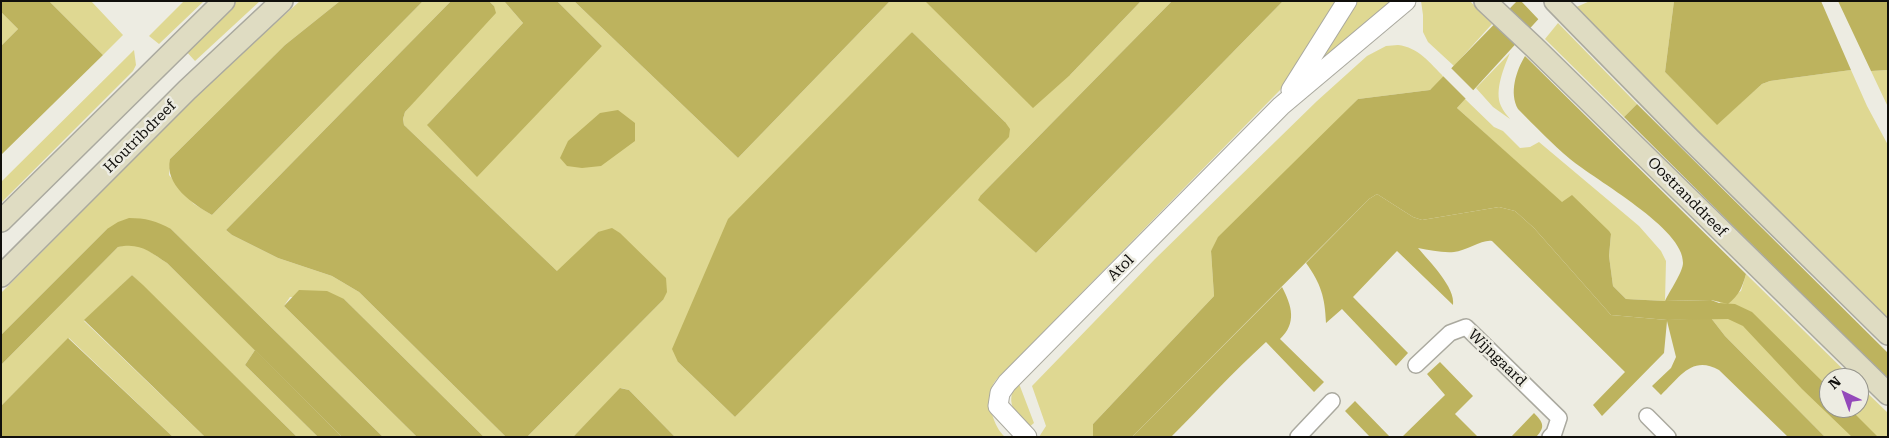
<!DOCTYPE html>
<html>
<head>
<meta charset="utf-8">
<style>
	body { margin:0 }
	#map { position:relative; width:1889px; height:438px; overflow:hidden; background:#edece2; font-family:"Roboto Serif",serif }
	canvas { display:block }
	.frame { position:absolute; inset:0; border:2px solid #100f0c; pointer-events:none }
	.north { position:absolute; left:1819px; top:368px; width:50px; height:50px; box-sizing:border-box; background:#edece2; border:1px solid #95948c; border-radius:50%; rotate:318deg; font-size:14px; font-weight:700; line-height:20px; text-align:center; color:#100f0c }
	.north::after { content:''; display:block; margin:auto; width:18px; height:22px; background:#9449ba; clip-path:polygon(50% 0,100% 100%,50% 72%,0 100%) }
</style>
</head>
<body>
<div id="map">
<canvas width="1889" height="438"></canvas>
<div class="frame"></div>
<div class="north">N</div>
</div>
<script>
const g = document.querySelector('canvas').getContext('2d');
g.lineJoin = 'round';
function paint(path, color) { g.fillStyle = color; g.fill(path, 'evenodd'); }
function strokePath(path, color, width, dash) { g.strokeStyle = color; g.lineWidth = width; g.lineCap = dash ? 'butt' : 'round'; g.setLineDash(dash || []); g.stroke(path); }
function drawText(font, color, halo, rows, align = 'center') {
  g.font = font + ' "Roboto Serif",serif'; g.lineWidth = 5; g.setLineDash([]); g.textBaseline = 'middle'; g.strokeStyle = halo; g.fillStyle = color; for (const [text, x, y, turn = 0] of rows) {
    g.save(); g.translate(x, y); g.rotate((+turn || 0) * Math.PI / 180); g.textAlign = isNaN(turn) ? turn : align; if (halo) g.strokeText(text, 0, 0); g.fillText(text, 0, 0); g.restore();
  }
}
paint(new Path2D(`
	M49,1H91L123,35L103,55Z
	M184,1H204L159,44L149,36Z
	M236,1H260L195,61L185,50Z
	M300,1H340L285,45L170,159L169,175L194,204L212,215L423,1H451L226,230L232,235L278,258L332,276L359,292L506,437H484L344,299L290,297L284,306L417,437H383L171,229H107L1,335V293L212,80Z
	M489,1H504L523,23L428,124L602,46L557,1H574L738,158L890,1H927L1070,75L1141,1H1172L981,195L1036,253L1283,1H1339L1303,63L1282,88L1007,369C1002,374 993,381 992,388C987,403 993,426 1005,437H675L629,390L621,388L573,437H527L663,300L598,232L558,272L404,125L403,119L405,112L494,6ZM912,32L1005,122L735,417L678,362Z
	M1353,1H1396L1326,60L1321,57Z
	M1421,1H1470L1492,24L1454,66L1428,42L1423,32V15Z
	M1590,1H1674L1665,72L1717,124L1762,84L1770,81L1851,70L1867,106L1888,145V319L1572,9Z
	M1,12L18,29L1,46Z
	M1558,23L1637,104L1624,117L1545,39Z
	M1398,45C1418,47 1430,63 1444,77L1430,90L1358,99L1211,251L1214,296L1093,424V437H1039L1046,426L1032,386L1155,259L1317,101L1367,56L1386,46Z
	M134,50L136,65L133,71L1,203V182Z
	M1510,53C1504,67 1494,91 1501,106C1503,111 1507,115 1510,119L1493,107L1476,88Z
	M1888,70V107L1871,71Z
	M1465,99L1494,127L1503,131L1520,148L1530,147L1539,142L1639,226L1661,251L1666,261L1665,301L1626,299L1613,286L1609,256L1611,234L1562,203L1457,108Z
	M130,244L143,247L167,263L255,350L245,365L318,437H297L132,275L84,321L205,437H173L69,338L1,406V365L118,247Z
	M1746,274L1852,378H1829V408H1859V385L1888,413V437H1825L1725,336L1711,318L1719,303L1741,291Z
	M1018,381L1034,423L1028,428C1014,412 1004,402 1018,381Z`), '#dfd892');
paint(new Path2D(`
	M1,1H49L103,55L1,155V46L18,29L1,12Z
	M340,1H423L212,215C193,204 164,185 170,159L285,45Z
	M451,1H489L494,6L496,13L405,112L403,119L404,125L557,271L598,232L612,228L620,233L666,278L667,292L663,300L527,437H506L359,292L332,276L278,258L232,235L226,230Z
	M504,1H557L602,46L477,177L427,125L523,23Z
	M574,1H890L738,158Z
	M927,1H1141L1070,75L1033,108L926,2Z
	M1172,1H1283L1036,253L978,200L981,195Z
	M1674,1H1821L1851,70L1770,81L1762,84L1717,125L1665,72Z
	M1838,1H1888V70L1871,71Z
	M912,32L1005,122L1010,129L1009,137L735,417L678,362L672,349L728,219Z
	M1525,56L1746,274C1742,288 1739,295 1728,304L1711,300L1665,301C1669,292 1683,272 1683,263C1685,229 1595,180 1570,159C1552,144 1535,126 1518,109C1509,93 1516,71 1525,56Z
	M1637,104L1888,353V380L1624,117Z
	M1377,194L1413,217L1422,220L1499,207L1515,211L1534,228L1611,315L1667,320L1711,318L1725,336L1825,437H1788L1719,370C1692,355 1680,377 1661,395L1652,386L1671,368L1676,357L1667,321L1664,353L1602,416L1593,405L1625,372L1492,241C1483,239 1466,251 1454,252C1442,253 1430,250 1418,248C1429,261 1456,288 1453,305L1397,251L1353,297L1408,353L1396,366L1342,309L1326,323C1325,297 1321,284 1306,263L1369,199Z
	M132,275L143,285L297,437H205L84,320Z
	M1282,287C1292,306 1297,323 1280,339L1324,382L1314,392L1266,342C1233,372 1203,405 1171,437H1132Z
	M299,290L327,291L344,299L484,437H417L284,306Z
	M68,338L173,437H1V406Z
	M255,350L342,437H318L245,365Z
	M1440,362L1473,396L1455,414L1478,437H1402L1445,395L1427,374Z
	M620,388L629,390L675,437H573Z
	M1355,401L1390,437H1370L1345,411Z
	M1534,413C1543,422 1546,427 1536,437H1511Z`), '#bdb35e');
paint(new Path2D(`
	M1517,1H1555L1457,108L1562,202L1572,195L1609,231L1611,234L1609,256L1613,286L1626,299L1665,301L1711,300L1719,303L1735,304L1752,312L1829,388V408H1849L1878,437H1852L1802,389L1743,326L1728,319L1667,320L1611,315L1534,228L1515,211L1499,207L1422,220L1413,217L1377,194L1369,199L1132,437H1093V424L1214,296L1211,251L1218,237L1358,99L1430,90Z
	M618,110L635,123V141L601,166L582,168L567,166L560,158L568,141L600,113Z
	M129,218C145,218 157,221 171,229L383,437H342L167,263C150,252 140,242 118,247L1,365V335L107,229L118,222Z`), '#bbb15c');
paint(new Path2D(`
	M1521,1H1557L1540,21Z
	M1450,67L1475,92L1467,100L1442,75Z`), '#edece2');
const minor = new Path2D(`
	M1416,365L1450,333L1466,327L1559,418L1554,433L1550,437
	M1647,416L1668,437
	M1298,437L1332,401`);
const tertiary = new Path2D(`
	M1291,90L1347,1
	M1027,437L998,406L1000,393L1007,383L1281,106L1406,1`);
const secondary = new Path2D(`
	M1485,1L1534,47L1888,394
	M1555,1L1689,138L1888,334
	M1,221L224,1
	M1,276L187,90L282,1`);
strokePath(minor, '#aaa99f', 18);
strokePath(tertiary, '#aaa99f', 21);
strokePath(secondary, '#aaa99f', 24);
strokePath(minor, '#fff', 15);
strokePath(tertiary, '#fff', 19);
strokePath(secondary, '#dfdcc2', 21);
drawText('15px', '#100f0c', '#edece2', [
	["Houtribdreef",140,137,-45],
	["Oostranddreef",1687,197,45],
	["Atol",1121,268,-45],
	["Wijngaard",1497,358,44]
]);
</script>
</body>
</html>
